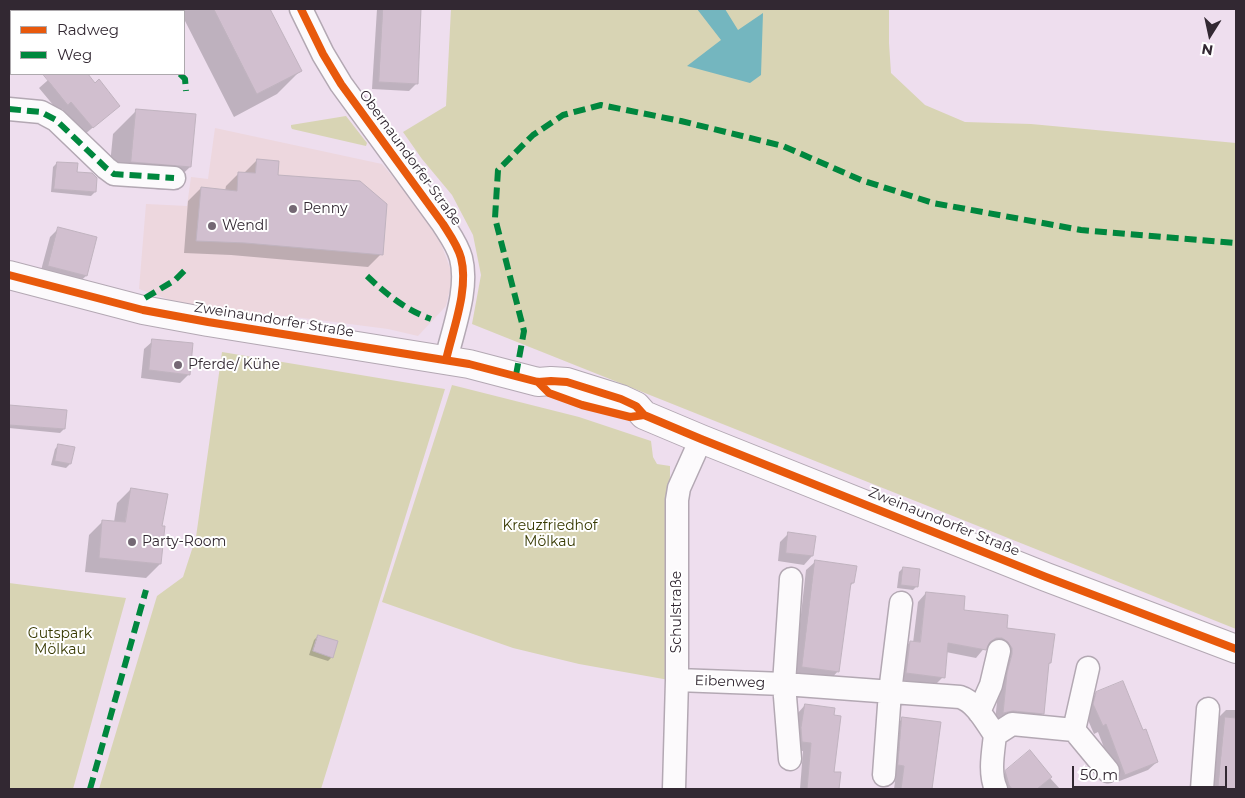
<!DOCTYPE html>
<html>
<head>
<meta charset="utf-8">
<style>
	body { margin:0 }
	#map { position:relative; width:1245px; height:798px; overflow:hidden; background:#eedeee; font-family:Montserrat,sans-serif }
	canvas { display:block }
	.frame { position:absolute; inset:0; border:10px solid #322832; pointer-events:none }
	.legend { position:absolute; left:10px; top:10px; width:175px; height:65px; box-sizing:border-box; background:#fff; border:1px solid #ada9ad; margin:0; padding:6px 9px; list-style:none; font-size:15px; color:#322832 }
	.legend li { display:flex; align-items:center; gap:10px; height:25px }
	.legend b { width:25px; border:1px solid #ada9ad }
	.north { position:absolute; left:1185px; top:10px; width:50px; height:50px; -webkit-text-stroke:4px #fff; paint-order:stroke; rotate:190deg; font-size:14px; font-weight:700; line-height:20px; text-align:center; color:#322832 }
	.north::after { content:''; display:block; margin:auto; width:18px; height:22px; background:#322832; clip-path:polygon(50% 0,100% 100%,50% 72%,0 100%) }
	.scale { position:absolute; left:1072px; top:766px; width:155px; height:22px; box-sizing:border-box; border:2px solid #322832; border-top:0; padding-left:6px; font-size:15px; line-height:18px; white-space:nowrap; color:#322832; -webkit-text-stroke:4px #fff; paint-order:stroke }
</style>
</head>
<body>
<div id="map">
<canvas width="1245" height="798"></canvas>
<div class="frame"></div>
<ul class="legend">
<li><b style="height:6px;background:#e8590c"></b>Radweg</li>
<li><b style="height:6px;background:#00873e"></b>Weg</li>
</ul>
<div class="north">N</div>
<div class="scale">50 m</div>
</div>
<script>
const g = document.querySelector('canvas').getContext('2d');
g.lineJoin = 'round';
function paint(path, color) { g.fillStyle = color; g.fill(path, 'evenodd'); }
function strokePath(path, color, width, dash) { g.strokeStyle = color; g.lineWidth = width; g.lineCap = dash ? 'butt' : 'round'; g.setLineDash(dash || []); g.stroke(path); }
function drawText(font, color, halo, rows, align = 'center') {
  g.font = font + ' Montserrat,sans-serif'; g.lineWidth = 4; g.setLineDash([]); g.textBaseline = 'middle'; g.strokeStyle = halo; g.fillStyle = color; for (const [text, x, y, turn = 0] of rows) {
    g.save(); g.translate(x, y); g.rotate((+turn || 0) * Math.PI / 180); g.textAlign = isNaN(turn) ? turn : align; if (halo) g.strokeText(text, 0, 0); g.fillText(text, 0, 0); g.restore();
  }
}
paint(new Path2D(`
	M215,128L382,164L417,205L441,244L453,276L446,306L418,336L388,329L303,318L187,306L139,289L146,204L187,206L191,177L208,179Z`), '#edd7de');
paint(new Path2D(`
	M451,9H889V43L891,73L925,105L965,122L1031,124L1236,143V629L472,324L481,275L473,235L452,195L422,159L403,132L446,106Z
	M346,116L367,143L366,146L292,129L291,127V125Z
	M222,352L445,389L321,789H99L157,596L183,577L196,537Z
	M452,385L579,417L651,441L653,457L657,464L670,466L669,680L579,664L513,648L382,602Z
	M9,583L126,598L73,789H9Z`), '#d8d4b4');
paint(new Path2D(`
	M697,9H725L738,30L763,13L761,75L750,83L687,66L721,40Z`), '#74b6bf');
paint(new Path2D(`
	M50,9H109L106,11H50Z
	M179,9H268L301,70L277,94L234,117L184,19V11H180Z
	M377,9H421L417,83L409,91L372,89Z
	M9,31H11L9,69Z
	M55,74H86L95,84L118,106L84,135L62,109L59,112L39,88Z
	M137,110L190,167L166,190L108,185L113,134Z
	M257,160L277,176L381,254L368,267L231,255L184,253L188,201L201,188L225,191L226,186L239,173H244Z
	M57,163L76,173L95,192L91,196L51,192L53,167Z
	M59,228L86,276L77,284L40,274L50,237Z
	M153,341L189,374L180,383L141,378L144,349Z
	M9,406L66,411L64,429L60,433L9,428Z
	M59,445L70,464L66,468L51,465L55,449Z
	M131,489L161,527H163L160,564L146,578L85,572L89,535L103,521L114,522L117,503Z
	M789,533L815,537L812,556L804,565L778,561L780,542Z
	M815,562L853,583L849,587L838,671L830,680L794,676L806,570Z
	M903,568L917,586L913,590L897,588L899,572Z
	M926,593L1005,629L1050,663L1048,665L1043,713L1034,722L995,721L999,683L994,646H986L976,658L946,652L943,677L935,685L898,681L902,651L910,642L913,643L918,602Z
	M318,636L332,657L328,661L309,655L314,640Z
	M1097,693L1157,762L1148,770L1117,782L1098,732L1094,734L1085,713L1088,702Z
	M805,705L833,773H839L838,789H800L803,751L794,750L797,714Z
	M1226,710H1236V789H1211L1218,718Z
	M903,718L939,723L931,789H894L896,774L890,773L894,727Z
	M1006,772L1050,778L1060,789H999L997,781Z`), '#0003');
const building = new Path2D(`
	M214,9H270L302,71L257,94Z
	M383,9H421L418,84L379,82Z
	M43,74H88L95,83L99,79L120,106L93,128L71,102L68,105Z
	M136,109L196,114L191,167L131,162Z
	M257,159L279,161L278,175L360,181L387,204L383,255L245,243L196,241L201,187L237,191L238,172L255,173Z
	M57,162L78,163L77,172L92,173L97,178L96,192L54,189Z
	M58,227L97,237L87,276L48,266Z
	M152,339L193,343L190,375L149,370Z
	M9,405L67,410L65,429L9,425Z
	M58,444L75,447L71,464L55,461Z
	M131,488L168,494L162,526H165L161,564L99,558L102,520L125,522Z
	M788,532L816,536L813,556L786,553Z
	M815,560L857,566L854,583H851L839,672L802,667Z
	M903,567L920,569L918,587L901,585Z
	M926,592L965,596L964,610L1008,615L1007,628L1055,634L1051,663H1049L1044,714L1013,711L1003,713L1007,673L1012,654V648L1008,642L1002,638H996L990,642L986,650L948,643L945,678L906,673L910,641L920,642Z
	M318,635L338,641L333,658L313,651Z
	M1123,681L1143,730L1146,729L1158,762L1125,775L1106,724L1103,726L1093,704L1096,692Z
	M805,704L835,708L834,715L841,716L834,772H841L839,789H807L811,743L802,742L801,728Z
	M902,717L941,722L932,789H901L904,766L898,765Z
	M1225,717L1236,718V789H1218Z
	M1030,750L1052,777L1037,789H1012L1009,785L1005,771Z`);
paint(building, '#d1bfcf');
strokePath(building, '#c0b3bf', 1);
const street = new Path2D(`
	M169,9L170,11
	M301,9L323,54L341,84L443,224C450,235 458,246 461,258C469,289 453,329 446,360
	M9,109L41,112L56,120L106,168L114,174L174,178
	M677,680L784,684L960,697C976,702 986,722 995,735C993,753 989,773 996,789
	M979,712L991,685L999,651
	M1074,730L1088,668
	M995,735L1012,724L1074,730L1108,771
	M790,759L784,684L791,579
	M884,775L890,692L901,603
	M674,789L677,680V500L679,488L701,439
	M1202,789L1208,709`);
const secondary = new Path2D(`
	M9,275L143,310L208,322L469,364L538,382L551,381L567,382L621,399L636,406L644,415L701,439L1046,577L1236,649`);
strokePath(street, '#b3a8b3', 25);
strokePath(secondary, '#b3a8b3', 30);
strokePath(street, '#fcfafc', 22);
strokePath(secondary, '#fcfafc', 28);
strokePath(new Path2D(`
	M180,74L185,79L186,91
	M9,109L41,112L56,120L106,168L114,174L174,178
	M367,276C386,294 406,310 431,319
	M145,298L175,280L185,270
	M516,375L524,331L495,218L498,170L533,135L563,115L601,105L681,121L783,146L861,180L933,203L1081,230L1236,243
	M90,789L146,590`), '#00873e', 6, [12, 6]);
strokePath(new Path2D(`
	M301,9L323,54L341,84L443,224C450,235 458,246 461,258C469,289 453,329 446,360
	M9,275L143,310L208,322L469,364L538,382L551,381L567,382L621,399L636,406L644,415L701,439L1046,577L1236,649
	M538,382L549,393L582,405L630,417L644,415`), '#e8590c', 8);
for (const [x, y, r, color] of [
	[293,209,5,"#746874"],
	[212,226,5,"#746874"],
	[178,365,5,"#746874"],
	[132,542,5,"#746874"]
]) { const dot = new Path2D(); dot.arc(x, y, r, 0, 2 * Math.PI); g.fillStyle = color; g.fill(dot); strokePath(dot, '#fff', 2); }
drawText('14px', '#322832', '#fff', [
	["Obernaundorfer Straße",410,158,54],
	["Zweinaundorfer Straße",274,320,9],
	["Zweinaundorfer Straße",944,522,22],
	["Schulstraße",677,612,-90],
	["Eibenweg",730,682,2]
]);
drawText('14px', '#322832', '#fff', [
	["Penny",303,209],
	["Wendl",222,226],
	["Pferde/ Kühe",188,365],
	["Party-Room",142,542]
], 'left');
drawText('14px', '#373900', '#fff', [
	["Kreuzfriedhof",550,526],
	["Mölkau",550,542],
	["Gutspark",60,634],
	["Mölkau",60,650]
]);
</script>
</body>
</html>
